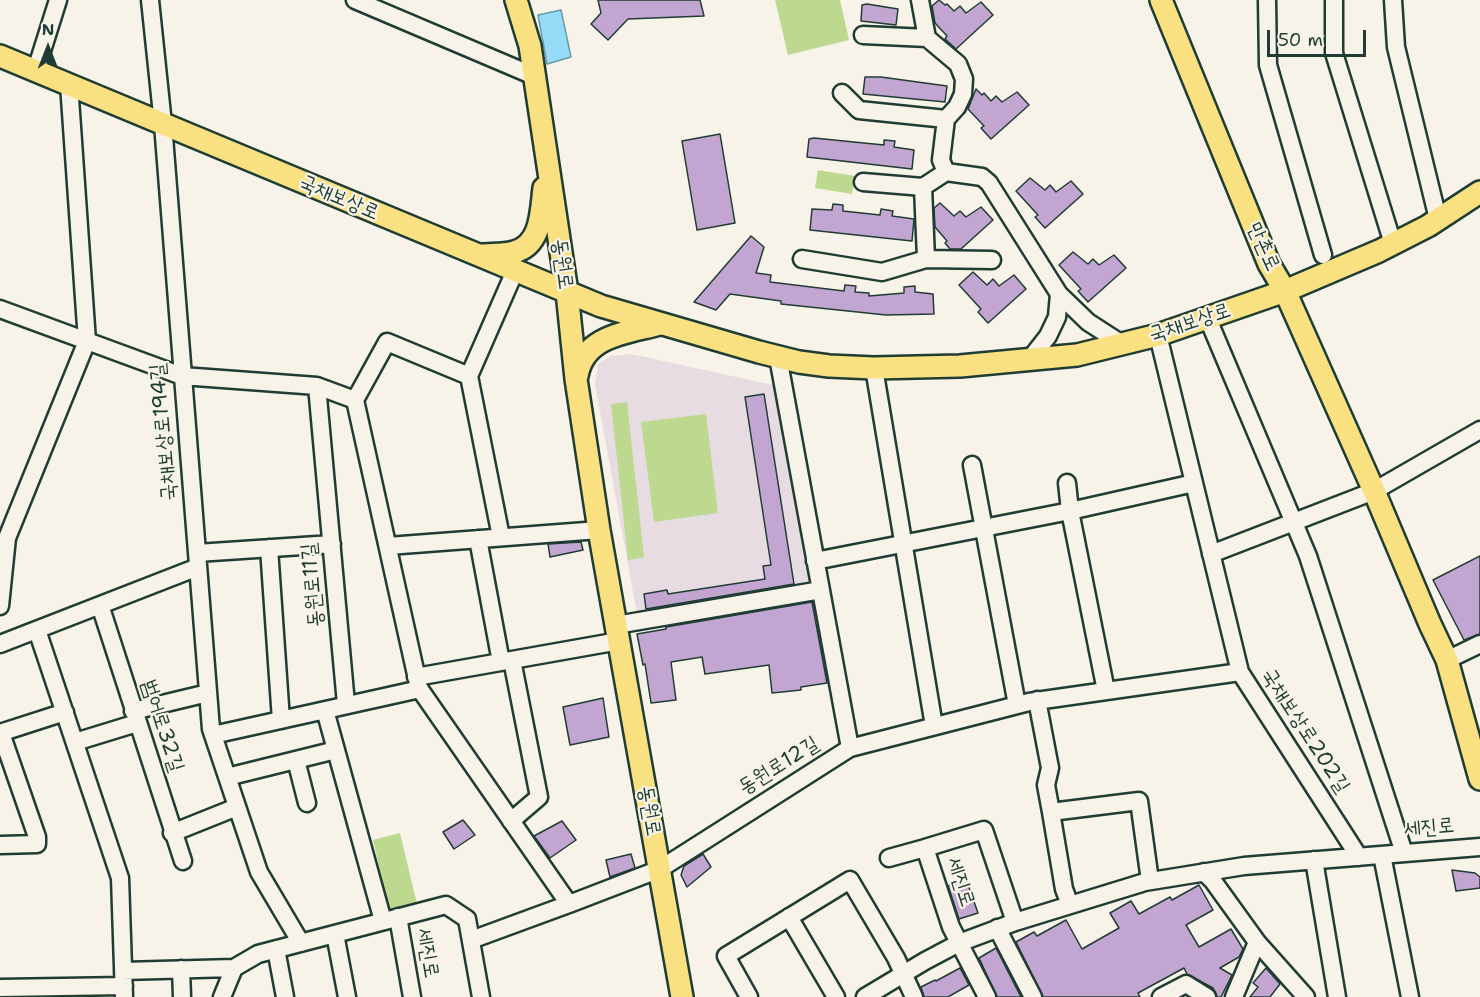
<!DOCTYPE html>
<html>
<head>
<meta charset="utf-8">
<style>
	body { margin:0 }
	#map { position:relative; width:1480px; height:997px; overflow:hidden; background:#f7f3e8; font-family:"Shantell Sans",sans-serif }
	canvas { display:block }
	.north { position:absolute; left:18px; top:18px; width:60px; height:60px; -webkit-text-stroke:4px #f7f3e8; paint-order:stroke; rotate:0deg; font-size:16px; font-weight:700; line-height:24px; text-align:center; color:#1f3d34 }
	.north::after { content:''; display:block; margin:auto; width:21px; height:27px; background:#1f3d34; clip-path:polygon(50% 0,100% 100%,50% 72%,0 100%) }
	.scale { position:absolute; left:1267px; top:30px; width:99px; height:27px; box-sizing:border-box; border:3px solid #1f3d34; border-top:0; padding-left:8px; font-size:18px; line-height:21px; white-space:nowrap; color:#1f3d34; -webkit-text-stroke:4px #f7f3e8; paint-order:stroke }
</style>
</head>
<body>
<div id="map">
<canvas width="1480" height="997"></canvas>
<div class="north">N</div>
<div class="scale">50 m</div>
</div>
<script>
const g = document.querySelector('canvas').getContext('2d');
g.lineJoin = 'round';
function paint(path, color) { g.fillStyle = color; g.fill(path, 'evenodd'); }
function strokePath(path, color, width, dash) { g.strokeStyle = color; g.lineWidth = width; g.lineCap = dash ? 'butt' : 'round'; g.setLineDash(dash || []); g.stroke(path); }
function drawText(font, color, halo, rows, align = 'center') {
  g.font = font + ' "Shantell Sans","Poor Story",sans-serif'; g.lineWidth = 4.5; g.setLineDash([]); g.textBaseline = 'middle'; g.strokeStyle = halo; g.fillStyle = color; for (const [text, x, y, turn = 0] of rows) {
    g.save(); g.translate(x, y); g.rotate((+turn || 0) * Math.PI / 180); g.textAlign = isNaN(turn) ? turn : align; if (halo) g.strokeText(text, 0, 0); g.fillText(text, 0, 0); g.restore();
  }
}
paint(new Path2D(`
	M631,354L773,385L812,582L637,614L595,384L598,364L611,356Z`), '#e7dce1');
paint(new Path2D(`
	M775,0H840L849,40L788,55Z
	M818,170L855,176L852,194L815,188Z
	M627,402L644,557L628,560L611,404Z
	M706,414L718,513L654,522L641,422Z
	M400,833L417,904L389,910L373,840Z`), '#bdd990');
const water = new Path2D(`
	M561,10L571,57L547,64L538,15Z`);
paint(water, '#96dcf8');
strokePath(water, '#669caa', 1.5);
const building = new Path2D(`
	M598,0H700L704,16L628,19L608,40L591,24L601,13Z
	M939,0L945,5L947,4L954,11L960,6L966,13L981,2L993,15L956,49L945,39L947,36L935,23L932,6Z
	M867,4L898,9L896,25L861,21L862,5Z
	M865,77H881L947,86L945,102L863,94Z
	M976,89L982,95L984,93L991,101L996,96L1002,102L1017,92L1029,105L991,139L981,128L984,126L968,109Z
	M720,134L735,223L697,230L682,141Z
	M814,138L884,145V140L895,141L894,147L914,150L912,169L807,157L809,139Z
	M1030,178L1045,190L1050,185L1056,192L1071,181L1083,194L1045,228L1035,217L1038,215L1016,191Z
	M940,203L954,216L960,211L966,217L981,207L993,220L961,249H950L945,243L947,241L935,227L934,208Z
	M833,204L843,205V211L880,215L881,209L893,211L892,216L914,219L912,241L810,230L812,209L832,210Z
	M751,236L764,247L756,273L771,275L770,282L844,291L845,285L856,286L855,292L869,293V296L904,293V287L915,286V292L933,294L934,314L886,315L781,304V301L730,294L716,310L694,302Z
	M1073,252L1088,264L1093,259L1099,265L1114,255L1126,268L1088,302L1078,291L1081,289L1059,265Z
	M973,272L987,285L993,279L999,286L1014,275L1026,289L988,323L978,312L981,309L959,285Z
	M764,394L794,584L646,609L644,594L667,590L668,594L765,579L763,566L771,565L745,397Z
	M581,542L583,550L550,557L548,544Z
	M1480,556V634L1464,640L1433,580Z
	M812,602L827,683L801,687V690L772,693L769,665L705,674L702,657L671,662L676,700L651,703L645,664L643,665L637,634L666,629V627Z
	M603,698L609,737L570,745L563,707Z
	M463,820L475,835L454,849L443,832Z
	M562,821L576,840L550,858L534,836Z
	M631,854L635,868L610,877L606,860Z
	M703,854L711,867L687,887L681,875L684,866Z
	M1452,870L1475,873L1480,877V888L1456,891Z
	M966,879L978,913L959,919L948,886Z
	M1199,885L1213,910L1186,925L1199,947L1231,929L1243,949L1239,957L1220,968L1232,975L1221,997H1217L1213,988L1187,974L1184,968L1138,993L1140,997H1043L1016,942L1034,932L1037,936L1066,920L1082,949L1119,928L1110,913L1131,901L1139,914L1170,897L1172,900Z
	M996,948L1021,997H997L979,958Z
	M960,968L969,985L948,997H924L921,987L935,980L936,981Z
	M1266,968L1280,984L1270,997H1250L1258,987L1253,983Z`);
paint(building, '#c3a5d1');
strokePath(building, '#1f3d34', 1.5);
const minor = new Path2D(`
	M150,0L163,124L211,729L259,872L301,943
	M355,0L534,76
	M920,0L927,38
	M1267,0L1268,65L1323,255
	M1334,0V53L1393,244
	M1393,0L1396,47L1438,219
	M863,35L927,38L958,64L964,79L963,94L957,107L946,119
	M36,70L58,0
	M842,93L859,110L946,119L941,160L946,172
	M863,182L923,187
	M802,259L882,272L926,259L992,260
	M926,259L923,187L946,172L982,177L989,183L1059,294L1088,322L1122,344
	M0,309L182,376L317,386L355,400L419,688L569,904L660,869L850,748L1029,702L1240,672
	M1208,319L1308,556L1404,853
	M1158,335L1240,672L1359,857
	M778,357L850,748
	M1030,359L1048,336L1057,317L1059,294
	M874,368L934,726
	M317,386L346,704
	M355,400L387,342L469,376
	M972,465L1017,705
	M1067,483L1070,511L1106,691
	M501,537L469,376L515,271
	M478,539L501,662
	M388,546L599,530
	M269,548L281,720
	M197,553L332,544
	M1211,554L1374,491L1480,430
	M815,561L1070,511L1194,483
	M100,605L183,861
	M0,606L7,538L87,341L69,84
	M616,625L821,590
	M37,630L120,878L124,997
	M0,644L198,567
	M1447,660L1480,644
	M416,677L619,641
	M1037,700L1050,768L1046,785L1051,812
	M325,710L383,921
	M133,711L208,693
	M0,733L65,712
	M213,735L420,689
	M75,742L137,723
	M296,760L307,803
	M227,777L336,750
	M511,821L539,797L512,660
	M172,833L237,807
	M0,845L37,844V837L1,733
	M1382,855L1410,997
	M889,858L925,848
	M1314,860L1337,997
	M1204,872L1213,881L1257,942L1306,997
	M1070,905L1064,889L1051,812L1139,801L1150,881
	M398,917L412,997
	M789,917L836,997
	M997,928L1033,997
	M335,934L347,997
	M471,940L569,904
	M276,949L285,997
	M181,969L182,997
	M123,971L234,968
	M0,988L124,986
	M222,997L234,968L258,954L446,905L467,919L481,997
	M749,997L726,956L850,880L896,958L914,997
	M865,997L925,961L959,943L1015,922L1145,882L1244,866L1480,847
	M987,997L951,927L925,848L984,830L1015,922
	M1161,997L1186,984L1207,997
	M1234,997L1257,942`);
const major = new Path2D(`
	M516,0L530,46L567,292L576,379L599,530L682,997
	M1161,0L1269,264L1285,291L1374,491L1430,624L1447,660L1480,779
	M0,56L601,306L759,352L799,362L829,366L874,368L960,366L1077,355L1158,335L1285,291L1379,251L1428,226L1480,192
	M481,255C491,254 504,255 514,252C542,245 541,211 544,188
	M577,376C584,335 627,333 660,324`);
strokePath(minor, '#1f3d34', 21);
strokePath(major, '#1f3d34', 26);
strokePath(minor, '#f7f3e8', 16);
strokePath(major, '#f9e181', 21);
drawText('21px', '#1f3d34', '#f7f3e8', [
	["국채보상로",339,198,23],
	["만촌로",1263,247,65],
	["동원로",562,264,82],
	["국채보상로",1190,323,-18],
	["국채보상로194길",164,432,-95],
	["동원로11길",313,585,-95],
	["범어로32길",162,726,72],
	["국채보상로202길",1305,731,57],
	["동원로12길",779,766,-32],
	["동원로",649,811,80],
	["세진로",1429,828,-5],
	["세진로",960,882,72],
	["세진로",427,953,80]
]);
</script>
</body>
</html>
